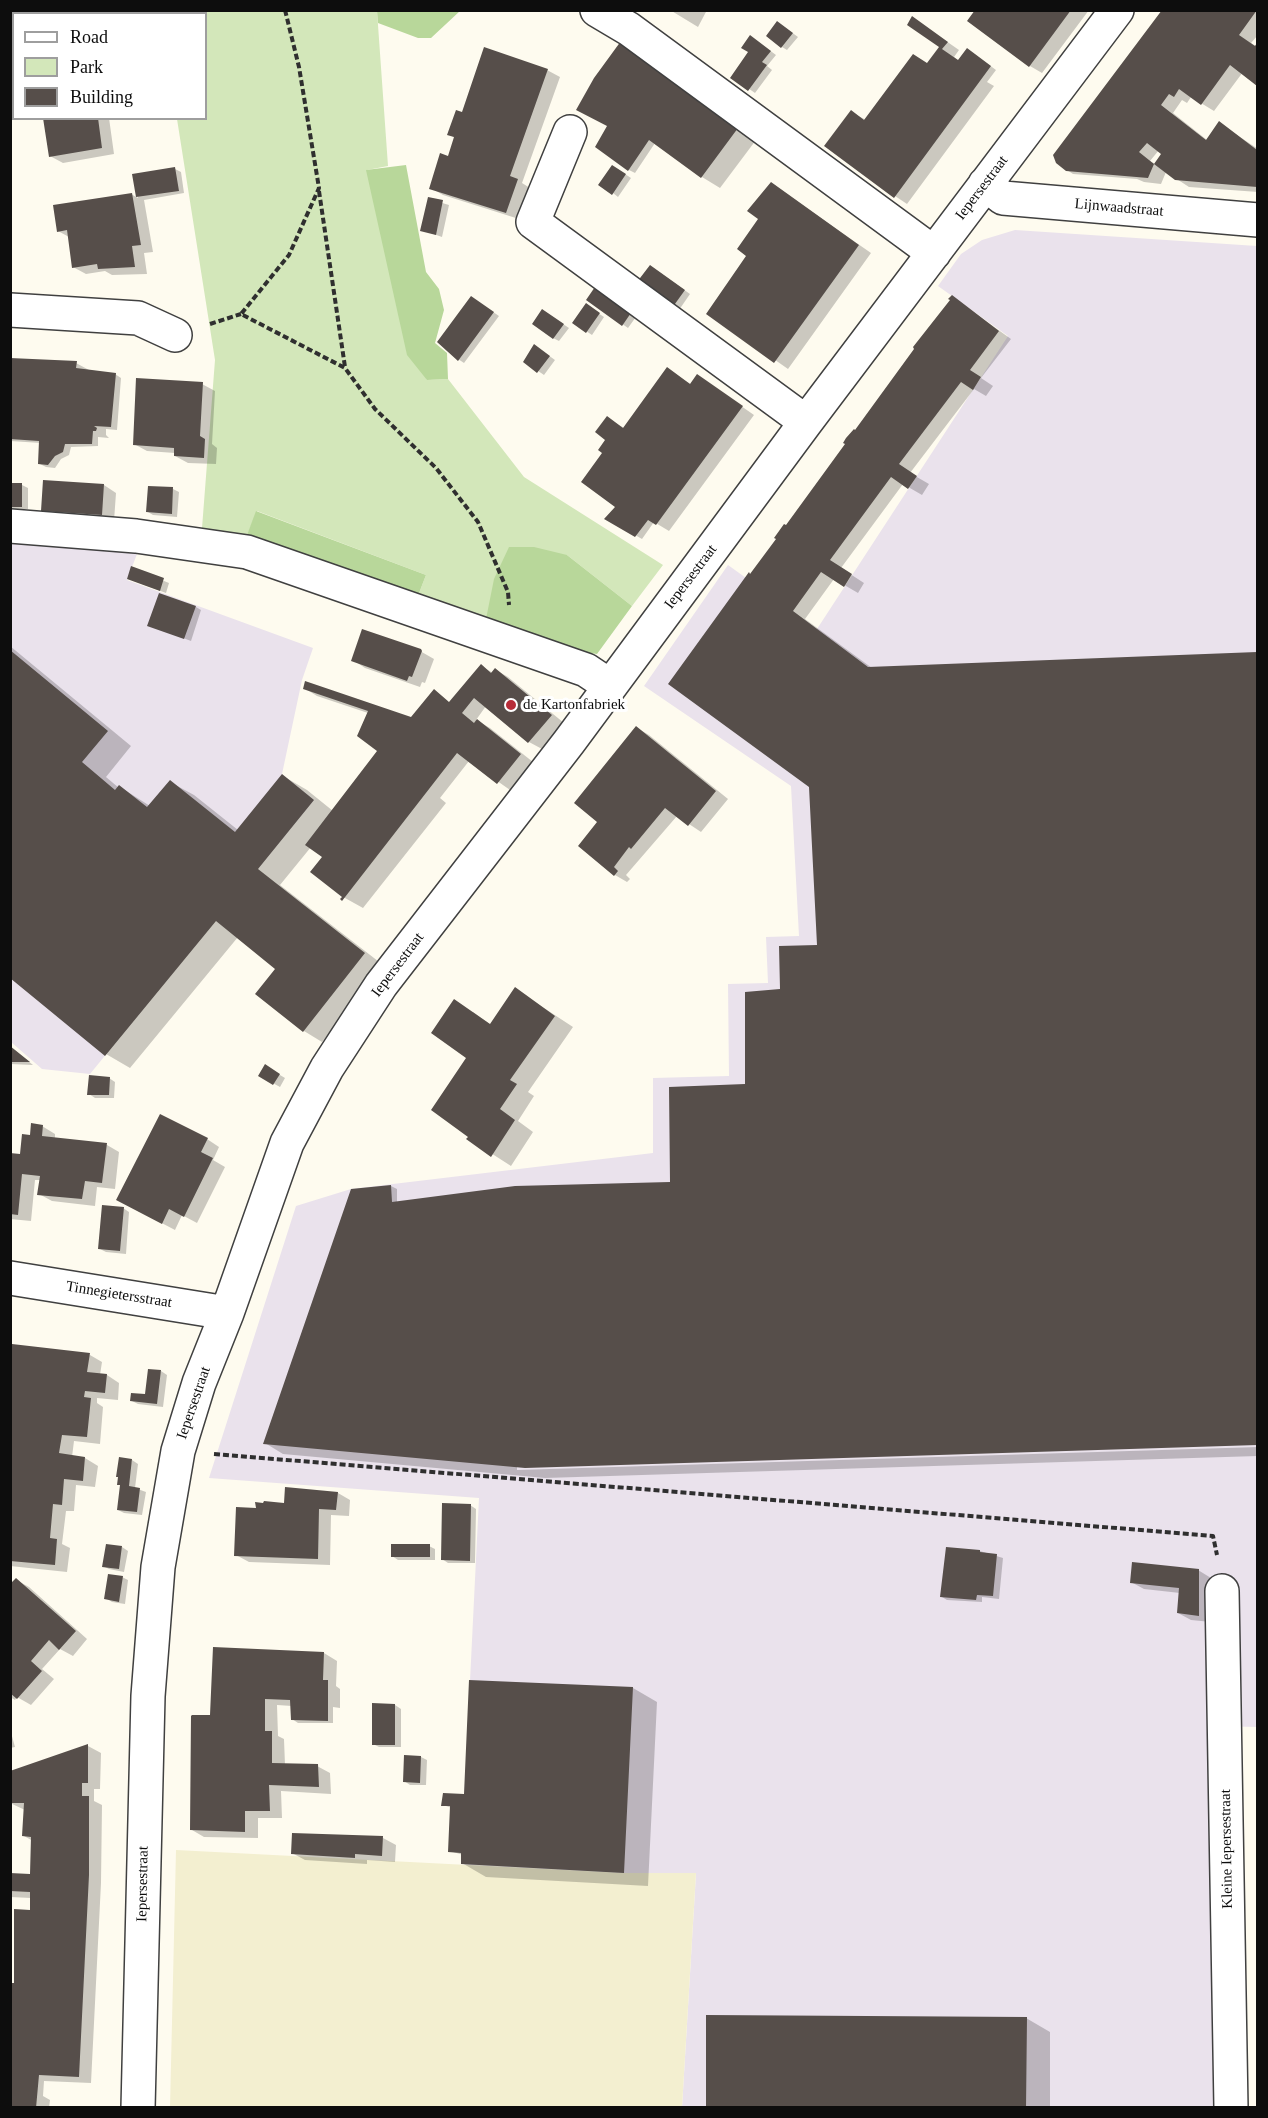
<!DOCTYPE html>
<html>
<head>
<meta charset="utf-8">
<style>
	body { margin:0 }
	#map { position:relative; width:1268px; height:2118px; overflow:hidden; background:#fefbef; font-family:"Times New Roman",serif }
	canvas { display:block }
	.frame { position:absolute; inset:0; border:12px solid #0d0d0d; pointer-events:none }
	.legend { position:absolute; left:12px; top:12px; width:195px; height:108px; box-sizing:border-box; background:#fff; border:2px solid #9e9e9e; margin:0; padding:8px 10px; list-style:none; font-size:18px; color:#0d0d0d }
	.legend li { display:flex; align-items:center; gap:12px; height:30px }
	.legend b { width:30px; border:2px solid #9e9e9e }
</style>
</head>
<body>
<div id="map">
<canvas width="1268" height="2118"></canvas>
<div class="frame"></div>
<ul class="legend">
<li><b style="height:8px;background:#fff"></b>Road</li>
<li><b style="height:16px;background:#d3e7ba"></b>Park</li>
<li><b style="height:16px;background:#564e4a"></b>Building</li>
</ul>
</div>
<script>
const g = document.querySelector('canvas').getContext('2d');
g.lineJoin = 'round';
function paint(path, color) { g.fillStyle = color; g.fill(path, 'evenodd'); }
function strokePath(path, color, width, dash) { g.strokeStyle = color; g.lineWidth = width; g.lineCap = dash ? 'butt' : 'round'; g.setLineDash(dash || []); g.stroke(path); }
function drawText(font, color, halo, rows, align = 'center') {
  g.font = font + ' "Times New Roman",serif'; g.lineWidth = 6; g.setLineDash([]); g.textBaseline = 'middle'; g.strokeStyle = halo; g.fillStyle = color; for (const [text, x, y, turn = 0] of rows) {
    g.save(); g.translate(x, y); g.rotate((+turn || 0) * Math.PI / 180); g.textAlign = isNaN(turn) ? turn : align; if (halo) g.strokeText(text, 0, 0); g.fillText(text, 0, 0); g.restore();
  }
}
paint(new Path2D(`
	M1015,230L1257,246L1258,1727L1211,1726L1220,2107H682L696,1873H624L461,1864L479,1498L209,1478L296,1206L351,1189L653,1153V1078L729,1076L728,984L768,983L766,937L799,936L791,786L644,686L728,565L817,629L1008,336L938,286L961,254L982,240Z
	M11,533L63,537L137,554L127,580L313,648L302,680L282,774L314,800L90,1074L42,1069L11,1042Z`), '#eae2ec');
paint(new Path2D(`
	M176,1850L624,1873H696L682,2107L170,2108Z`), '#f3efd0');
paint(new Path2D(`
	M160,11H377L388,166L367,170L427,380L448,379L524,477L663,565L632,606L567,555L485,624L416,601L426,575L257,511L244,543L202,528L215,360L177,119L206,118V14L161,13Z`), '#d3e7ba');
paint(new Path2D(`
	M377,11V10L460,11L431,38H418L378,23Z
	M406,165L426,272L439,289L444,310L435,343L447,353L448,379L427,380L407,355L366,170Z
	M256,511L426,575L416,601L244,543Z
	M509,547H534L567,555L632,606L597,654L582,652L485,624L494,579Z`), '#b8d79a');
paint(new Path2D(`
	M25,10H108L109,14H25Z
	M670,10H707L698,27Z
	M977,10H1089L1042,73L1030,66Z
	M1163,10H1258V35L1251,43L1257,47L1258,46V84L1243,72L1214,111L1191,97L1187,103L1182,100L1173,113L1207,140L1219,123L1258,149V192L1189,187L1166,172L1161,184L1144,182L1137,179L1073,174L1067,170ZM1159,150L1164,153L1155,164L1150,161Z
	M913,18L959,50L954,57L959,61L973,53L996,70L987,82L994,86L907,204L895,196L851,112L866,120L928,64L941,47Z
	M783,26L798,37L787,50L782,47Z
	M757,41L776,55L767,66L772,70L755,93L732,77Z
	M621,43L756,140L720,188L702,177L655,143L635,173L629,170L609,126Z
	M547,70L560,77L522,183L530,188L519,219L443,195L431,188L448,158L455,138L449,134L463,114Z
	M45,118H109L114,154L63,163L50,156Z
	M175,169L181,172L184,193L144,200L153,252L144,253L147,274L112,275L105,271L86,274L73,267L69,237L58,231L131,194L138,198L134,175Z
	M619,170L631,178L618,197L613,193Z
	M772,184L871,253L788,369L708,313L749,255Z
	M429,199L449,205L442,237L422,230Z
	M656,270L690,294L679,310L673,306Z
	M952,297L1011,339L981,378L993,386L986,396L974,389L910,473L929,484L922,495L903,484L841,568L864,583L858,593L834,579L805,619L872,668L1258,654V1444L517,1467V1470L1258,1447V1456L545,1478L283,1454L265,1443L391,1186L397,1189V1203L672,1184L746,1085L782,991L818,947L810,786L751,575L952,300Z
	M588,300L638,314L628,328Z
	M477,301L499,316L464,363L458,359Z
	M592,309L604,317L592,335L586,331Z
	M548,314L569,328L559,341L553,338Z
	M541,350L555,360L544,375L525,362Z
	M10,359L76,363L89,370L115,374L121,378L117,430L106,429V435L109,438L98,437V446L71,447L69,455L61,459L55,468L46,467L40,464L41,443L10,441Z
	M667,369L692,385L698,376L754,415L669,531L654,522L642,539L607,519L616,506L604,452L607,439V418L624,428Z
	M202,384L215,391L212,444L217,448L216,464L188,463L175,456V453L147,451L134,444Z
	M10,484L22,485L28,488V509H10Z
	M104,485L116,493L114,521L55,518L42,510Z
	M173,489L179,492L177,517L153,515L148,512Z
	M132,568L169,583L166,593L134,581Z
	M196,607L201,610L191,641L149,625Z
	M10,646L131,746L106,777L119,788L120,787L150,806L170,782L194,795L238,830L283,776L307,790L333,811L379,751L368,713L317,696L304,688L411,719L450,703L481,666L493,673L496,670L508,677L564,723L542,749L529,742L486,706L476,720L490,728L533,762L510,790L469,761L440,798L446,803L363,908L345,898L312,872L324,856L311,847L280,885L383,965L322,1042L304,1031L277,969L238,937L130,1068L106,1054L10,976Z
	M420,651L434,659L425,683L422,682L420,687L365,668L353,660Z
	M637,728L649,735L728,799L701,832L677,816L626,875L630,879L627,882L615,875L600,822Z
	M515,989L573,1027L528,1092L534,1096L518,1121L533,1132L511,1166L469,1139L468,1057L473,1012L491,1025Z
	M10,1046L33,1065L10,1064Z
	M265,1066L285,1078L280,1087L260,1076Z
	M109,1078L115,1082L114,1098H95L89,1094Z
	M42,1126L55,1134V1139L107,1145L119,1152L115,1189L97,1187L95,1206L52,1201L39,1194L41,1180H35L31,1221L10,1219V1154L21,1155L31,1136Z
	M207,1139L219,1147L213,1160L225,1167L197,1223L182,1215L175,1230L131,1207Z
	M123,1208L129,1212L126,1254L106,1252L100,1249Z
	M90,1355L102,1362L100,1375H107L119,1383L118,1400L97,1398V1403L103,1407L100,1444L74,1441L72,1457L85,1458L98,1466L95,1487L76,1485L74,1511H66L62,1544L70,1548L67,1572L10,1566V1370Z
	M161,1371L167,1375L163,1407L138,1404L132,1401L146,1396Z
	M132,1460L138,1464L135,1488L146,1492L142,1515L124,1513L118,1510Z
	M338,1493L350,1500L349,1516L331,1515L330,1565L249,1562L236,1555L257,1509L264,1504L285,1505Z
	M470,1505L476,1509L475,1563H448L442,1559Z
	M429,1546L435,1549V1560H398L392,1556Z
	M122,1547L128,1551L124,1572L109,1569L103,1566Z
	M947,1548L980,1551L1003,1558L999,1599L982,1597V1602L947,1600L942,1597Z
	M1198,1570L1211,1578V1622L1191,1620L1178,1613L1180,1593L1144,1589L1131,1582Z
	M122,1577L128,1580L125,1604L112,1602L106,1598Z
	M16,1580L29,1587L87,1639L73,1656L60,1649L42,1669L54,1679L31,1705L17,1697L15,1700L10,1697V1587Z
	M324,1653L337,1661L336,1686L340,1689V1708L333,1707V1723H298L292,1719V1706L277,1705L278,1736L284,1739L285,1765L317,1766L330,1773L331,1794L281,1791L282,1818H258V1838L204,1837L192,1830L212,1717Z
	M633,1688L657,1702L648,1886L486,1877L462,1863L463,1855L450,1851L452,1808L443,1805L465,1796Z
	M395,1705L401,1709V1747H379L373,1744Z
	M10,1729L15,1747L10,1748Z
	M88,1746L101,1753L100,1789H94V1801L102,1805L101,1883L91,2083L44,2081L43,2096L50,2100L49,2108H10L15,1984L31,1912V1898L10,1897V1875H32L33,1841L24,1836L25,1810L10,1803L11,1772Z
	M421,1757L427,1760L426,1785H410L404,1781Z
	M383,1838L396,1845L395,1862L367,1860V1864L305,1860L292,1853Z
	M1026,2018L1050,2032V2108H707Z`), '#0003');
paint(new Path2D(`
	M23,10H86V12L23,14Z
	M975,10H1071L1029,67L967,21Z
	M1162,10H1257L1239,35L1255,46L1257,43V86L1230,65L1201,105L1179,89L1174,97L1169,94L1161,105L1206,140L1219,121L1257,150V187L1175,180L1154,164L1161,154L1147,143L1139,152L1154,164L1148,178L1066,171L1056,163L1053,155Z
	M912,16L948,42L942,49L958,60L967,48L991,66L894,198L824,146L851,110L864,120L913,54L927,63L939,47L907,25Z
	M777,21L793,33L781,48L766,36Z
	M750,35L771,51L762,62L767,65L748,91L730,78L748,52L741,48Z
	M621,41L738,128L701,178L649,140L628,171L595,147L607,126L576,110L594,78Z
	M484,47L548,69L510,176L518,179L506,213L429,189L440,153L448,156L454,137L447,135L456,110L462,112Z
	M43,118H98L102,148L49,157Z
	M612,165L626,174L612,195L598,185Z
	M175,167L179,191L136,197L132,174Z
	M771,182L859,245L774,363L706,314L746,256L737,249L758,219L747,211Z
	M132,193L141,245L132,246L135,267L98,269L97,264L72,268L67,230L57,232L53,205Z
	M428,197L443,200L436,235L420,231Z
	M650,265L685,290L672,308L637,282Z
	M597,284L633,310L622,326L586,300Z
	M952,295L999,331L970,370L981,377L973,390L961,382L899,464L917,476L908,489L891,477L830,560L852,574L844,587L821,572L793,611L868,667L1257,652V1445L525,1468L263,1444L351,1189L391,1185L392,1202L515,1186L670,1182L669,1087L745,1084V992L780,989L779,946L817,945L809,787L668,684L749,572L750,574L776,539L774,538L784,524L786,525L845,444L843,443L846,438L854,429L855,430L914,349L913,347L950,300L948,299Z
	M471,296L494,312L458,361L437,342Z
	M586,303L600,313L586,333L572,323Z
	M542,309L564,324L553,339L532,324Z
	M534,344L550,356L537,373L523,362Z
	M10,358L77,361L76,368L116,373L111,427L94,426L97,428L96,431H93L92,444H65L63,452L55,456L48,465L38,464L39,441L10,439Z
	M667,367L690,384L697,374L743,406L656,525L648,520L635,537L604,519L615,507L581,482L602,453L598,450L605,440L595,432L607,416L623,428Z
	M136,378L203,382L200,436L205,439L204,458L174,456V448L133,445Z
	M43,480L104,484L102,515L41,511Z
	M10,483H22V507H10Z
	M148,486L173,487L172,514L146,512Z
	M131,566L164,578L160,591L127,579Z
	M159,593L196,606L184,639L147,626Z
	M362,629L421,649L422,651L412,677L409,676L407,681L351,661Z
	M10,650L108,731L82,762L115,790L119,785L147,807L170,780L235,832L282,774L314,800L258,869L365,953L303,1032L255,994L275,969L216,921L105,1056L10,978Z
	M481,664L491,673L495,668L552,715L528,743L474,698L462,713L474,723L477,719L521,754L497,784L457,753L342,901L340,899L342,897L310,872L322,857L305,845L377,751L357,736L368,711L303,689L305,681L411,717L434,689L449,702Z
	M636,726L716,791L688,826L665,808L631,849L629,847L614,867L618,871L614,876L578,846L597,822L574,803Z
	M515,987L555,1016L510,1080L517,1084L500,1109L515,1120L491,1157L466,1139L468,1137L431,1110L466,1058L431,1033L454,999L490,1024Z
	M10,1046L30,1062H10Z
	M265,1064L280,1074L273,1085L258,1076Z
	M89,1075L110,1077L109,1095H87Z
	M160,1114L208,1138L201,1152L213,1158L184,1217L169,1209L162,1224L116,1200Z
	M31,1123L43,1125L42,1136L107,1143L102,1183L85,1181L82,1199L37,1195L40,1176L22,1174L18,1215L10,1214V1153L20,1154L22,1134L30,1135Z
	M102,1205L124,1207L120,1251L98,1249Z
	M12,1344L90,1353L87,1372L107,1374L105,1393L85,1391L84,1397L91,1398L87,1437L62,1435L59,1453L85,1457L83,1481L64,1479L62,1505L53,1504L50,1538L57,1539L55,1565L10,1561V1358Z
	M148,1369L161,1370L157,1404L130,1401L131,1393L145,1394Z
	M119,1457L132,1459L129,1486L140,1488L137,1512L117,1510L120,1485H117L118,1477H116Z
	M285,1487L338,1492L336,1510L319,1509L318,1559L234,1556L236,1507L256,1508L255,1502L263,1503L264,1501L284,1503Z
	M442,1503L471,1504L470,1561L441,1560Z
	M106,1544L122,1546L119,1569L102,1567Z
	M391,1544H430V1557H391Z
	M946,1547L980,1550V1552L997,1554L993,1596L977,1595L976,1600L940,1597Z
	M1132,1562L1199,1569V1616L1177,1613L1179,1588L1130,1583Z
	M108,1574L123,1576L119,1602L104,1599Z
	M16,1578L76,1631L59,1650L49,1640L31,1661L42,1671L17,1699L10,1693V1584Z
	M213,1647L324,1652L323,1680H328V1721L291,1720L290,1700L265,1699V1731H272V1763L318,1764L319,1787L269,1785L270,1811H245V1832L190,1830L191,1716L192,1715H210Z
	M469,1680L633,1687L624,1873L461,1864V1853L448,1852L450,1806H441L443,1793L464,1794Z
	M372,1703L395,1704V1745H372Z
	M88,1744V1783H82V1796H89V1875L79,2077L39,2075L36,2108H10V1983H14V1909L30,1910V1892L10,1891V1873L30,1874L31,1837L22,1836L24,1803H10V1771Z
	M404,1755L421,1756L420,1783L403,1782Z
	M292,1833L383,1836L382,1856L355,1854V1858L291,1854Z
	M706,2015L1027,2017L1026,2108H706Z`), '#564e4a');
const minor = new Path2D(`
	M597,10L629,29L934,253
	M570,132L533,222L806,422
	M985,184L1003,198L1258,220
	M10,310L138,318L175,335
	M10,526L136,536L247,552L586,670L610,686
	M10,1278L227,1313
	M1222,1591L1231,2108
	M138,2108L148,1696L158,1567L178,1451L199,1383L227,1313L287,1143L327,1068L381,985L569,742L806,422L1117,10`);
strokePath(minor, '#404040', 36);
strokePath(new Path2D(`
	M285,10L299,67L319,188L289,255L241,314L345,368L375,409L436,468L478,522L508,592L509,605
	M319,191L345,367
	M210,324L241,314
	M214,1454L1213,1536L1217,1555`), '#2f2f2f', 4, [6, 3]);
strokePath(minor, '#fff', 33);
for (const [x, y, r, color] of [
	[511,705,6,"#b72c38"]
]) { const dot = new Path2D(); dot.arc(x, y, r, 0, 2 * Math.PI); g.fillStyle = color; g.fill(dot); strokePath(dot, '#fff', 2); }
drawText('15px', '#0d0d0d', '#fff', [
	["Iepersestraat",982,188,-53],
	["Lijnwaadstraat",1119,208,5],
	["Iepersestraat",691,577,-53],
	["Iepersestraat",398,965,-53],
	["Tinnegietersstraat",119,1295,9],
	["Iepersestraat",194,1403,-71],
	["Kleine Iepersestraat",1227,1849,-91],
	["Iepersestraat",143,1884,-89]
]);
drawText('15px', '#0d0d0d', '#fff', [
	["de Kartonfabriek",523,705]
], 'left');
</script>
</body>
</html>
